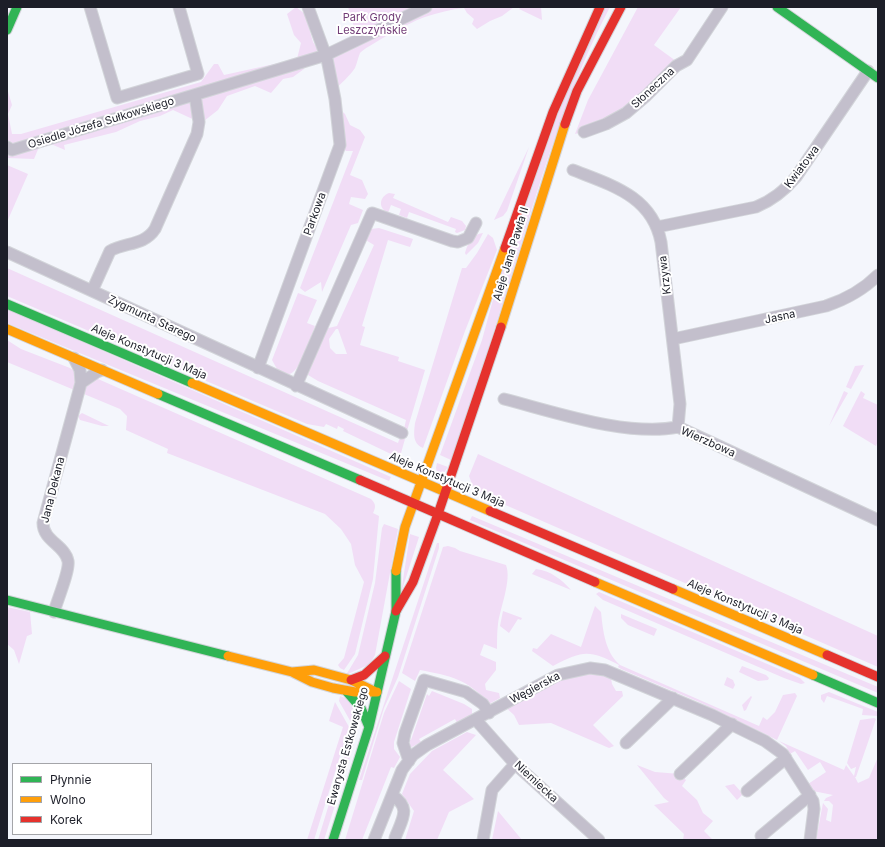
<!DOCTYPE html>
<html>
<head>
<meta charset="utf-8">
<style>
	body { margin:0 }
	#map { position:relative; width:885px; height:847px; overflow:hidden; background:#f4f6fc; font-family:Inter,sans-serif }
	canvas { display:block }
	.frame { position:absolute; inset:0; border:8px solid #1c1e28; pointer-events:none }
	.legend { position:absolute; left:12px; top:763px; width:140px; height:72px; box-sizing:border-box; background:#fff; border:1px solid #a4a5a9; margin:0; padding:5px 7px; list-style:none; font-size:12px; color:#1c1e28 }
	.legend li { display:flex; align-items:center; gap:8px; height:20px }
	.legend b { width:20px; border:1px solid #a4a5a9 }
</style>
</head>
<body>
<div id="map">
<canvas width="885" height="847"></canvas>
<div class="frame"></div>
<ul class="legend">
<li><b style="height:5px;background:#30b455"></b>Płynnie</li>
<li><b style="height:5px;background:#ff9f0a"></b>Wolno</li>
<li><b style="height:5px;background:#e5322d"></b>Korek</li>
</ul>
</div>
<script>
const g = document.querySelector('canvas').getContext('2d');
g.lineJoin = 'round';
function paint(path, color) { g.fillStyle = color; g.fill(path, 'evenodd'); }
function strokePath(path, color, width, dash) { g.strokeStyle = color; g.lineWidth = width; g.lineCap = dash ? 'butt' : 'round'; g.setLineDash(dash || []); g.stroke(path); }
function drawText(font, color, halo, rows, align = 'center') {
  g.font = font + ' Inter,sans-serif'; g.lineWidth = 4; g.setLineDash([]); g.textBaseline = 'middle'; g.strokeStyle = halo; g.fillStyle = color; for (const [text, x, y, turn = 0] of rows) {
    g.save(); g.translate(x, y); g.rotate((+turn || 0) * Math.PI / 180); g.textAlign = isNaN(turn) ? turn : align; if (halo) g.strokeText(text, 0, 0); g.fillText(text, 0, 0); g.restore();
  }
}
paint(new Path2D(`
	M296,7L305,14L313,42L320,53L308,61L304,69L293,77L283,79L271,93L255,86L227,96L218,110L204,121L199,122L173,110L160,116L140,121L116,132L64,145L65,150L51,144L39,147L34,159L7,158V88L12,105L8,114L12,134H21L201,82L214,64H218L224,75L297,59L301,43L294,35L287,14Z
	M348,7H514L502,16L490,21L477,29L472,24L474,19L467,13L464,8C451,9 438,13 425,17C416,19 365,47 360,53C358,58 357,63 355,68C349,77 341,83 334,91L326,55L358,40Z
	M521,7H541L542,20L519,9Z
	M605,7H610C571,81 546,162 522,241C499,314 477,387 451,460L440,455L482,340L498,281L558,114L582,56Z
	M638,7H681L654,45L680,64L658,85L596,128L575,134L588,100Z
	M341,110L345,114L350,125L360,130L365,137L350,175L362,180L368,194L365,199L351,197L349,204L363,210L358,223L351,225L322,292L321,282L305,292L300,288L353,151H346L340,145Z
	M529,147L507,211L503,216L494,220Z
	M7,165L28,174L7,222Z
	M389,193L395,194L393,198L448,222L451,217L462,221L466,226L465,230L457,233L455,232L456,229L409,212L407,218L399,215L401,209L391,205L388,213C378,208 379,197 389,193Z
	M379,228L413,239L410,247L388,240L362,326L365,327L360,345L399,357L398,361L425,370L407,431L404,429L406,420L318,381L303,372L320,330L337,326L374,245L364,239L371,229ZM336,329H338L347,354H336L330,348L329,339Z
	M483,233L478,243L466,255L465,253C468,243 472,234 483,233Z
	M488,234L493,238L497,250L465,331L423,448C412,443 414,433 415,423L462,268H466L477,253Z
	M7,268L398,443L400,437L405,439L401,453L393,455L343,431L344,429L338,426L337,429L326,424L324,427L307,424L7,296Z
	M298,293L317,300L307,323L315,326C311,336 300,373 289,374C285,374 280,371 277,369L272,360Z
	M7,309L391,477L389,481L7,323Z
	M7,340L21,349L70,368C78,374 87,380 98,379L371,499C376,504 376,507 373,513L379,516L373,579L355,654L344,670L340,668L338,665L344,658L364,582L355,565L351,544L341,529L325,514L167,453L168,449L126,430L127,416L120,409L7,362Z
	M864,365L851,389L846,387L855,366Z
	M844,391L848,393L829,426Z
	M861,391L865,394L863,398L878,405V441L876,446L843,426Z
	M82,413L109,426H102L80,420L78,416Z
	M478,454L878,636V667L487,497L473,487L469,476Z
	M437,463L448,467L443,474L438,476L436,468Z
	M472,516L878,687V693L470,520Z
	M384,524L398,529L375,655L370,664L346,675L358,655L375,583L382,528Z
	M410,534L419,537L401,593Z
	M437,543H439V548L398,677L384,708L362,780H359Z
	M448,546L455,548L460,551L506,565C512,580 500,608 498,624C497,632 497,640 497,649L484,644L480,655L496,662V670L485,684L486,690L499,693L500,698L489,704C468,679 451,676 420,670L415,681L402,673L443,547Z
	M536,569C551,571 561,579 571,590L532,574Z
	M599,592L800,678L805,683L801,684L784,678L603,600L596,594Z
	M595,606L601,612C603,631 605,652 620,665L759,726L763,717L767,720L775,712L783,695L795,693L797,696L777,740L699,702L621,669L618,667L619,665C589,650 584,650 553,666L532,651L533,648L537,649L551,634L581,647Z
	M7,607L30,612L32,634L27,636L19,664L14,650L7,644Z
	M503,611L522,618L521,620L518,619L509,633L500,626Z
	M621,614L657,629L654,636L628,625L621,618Z
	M742,666L766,675L769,678L768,680L758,681L739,672Z
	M590,668L611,678L612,684L616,691H622L623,696L593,725L614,746L609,748L551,723L519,725L514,715L503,705L558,675Z
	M727,677L733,680L735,685L733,689L724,685Z
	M399,681L411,689L394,742V749L400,757L394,768L391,767L362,840H345L384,713Z
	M432,691L464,704L472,709V714L457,723L455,719L419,739L421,742L410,748L404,738L411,740L427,694L429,696Z
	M829,692L878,712V716L862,715L863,709L827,696L824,703L821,699V695Z
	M340,696L348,699L360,722L345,775L339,773L353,726L339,701Z
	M751,696L752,697L746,710L744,711L742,705Z
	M335,702L349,727L314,840H307L343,727L329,721Z
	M874,718L876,719L856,777H855L858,783L869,778L878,757V840H816L823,803L828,809L826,820L831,822L833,805L829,801H824L826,798L833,795L813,791L808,784L826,772L820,762L808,770L795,751L790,754L786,746L779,741L844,770L846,765L854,776L856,767L851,769L847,763L860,720Z
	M467,732L476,735L443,770L474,799L449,812L437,840H405L414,811L402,794L410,774L432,751Z
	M637,765L655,772L680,774L686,780L682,786L697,800L703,813L713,821L704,831L713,840H683L684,834L654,805L669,802L664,798Z
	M336,781L342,783L324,840H318Z
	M734,784L743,794L737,800L725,786Z
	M498,811L522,840H492Z`), '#f1ddf6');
const street = new Path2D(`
	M90,7L117,98L198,74L179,7
	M584,132L606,124L626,113L646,96L676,66L687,60L722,7
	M7,147L12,150L326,55L426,7
	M573,170C611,185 652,196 661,242L680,404L678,427
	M657,227L756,207C773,200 784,191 796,177L868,71
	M7,252L402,433
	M92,291L110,251C125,242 144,246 155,229L197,134L199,122L195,95
	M673,339L826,306C847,299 863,290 878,275
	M258,368L340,145L335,99L327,59L308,7
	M81,383L97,372L102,370
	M296,386L372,213L452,241L458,242L468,238L476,223
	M504,399C555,412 627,437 678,427L878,520
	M54,612C57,601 70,570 68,561C65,545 43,541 43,523L81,383L80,370L74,358
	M476,720L515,764L599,840
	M626,743L673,698
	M409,761L403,743L405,733L424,680L466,692L483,704L489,713
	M680,774L732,724
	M747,791L786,758
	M392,795C412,808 402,819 395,838
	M761,836L810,795
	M374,840L402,770L413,755L427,745L558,675L590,668L605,670L712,715L765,741L783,754L813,801L814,809L810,840
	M483,840L492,790L515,764`);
const fast = new Path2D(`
	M777,7L878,78
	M7,30L17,7
	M7,304L192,383
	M158,394L360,480
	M7,600L228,656
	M813,675L878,703
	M347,692L361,708L369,727
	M333,840L369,727L396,611V571`);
const slow = new Path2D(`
	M501,327L565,124
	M7,329L158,394
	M192,383L490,511
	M396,571L405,527L505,248
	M595,582L813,675
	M673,589L827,655
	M228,656L292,672L312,682L333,688L355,692H377
	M292,672L314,670L351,680L374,691`);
const jam = new Path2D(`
	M565,124L577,91L621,7
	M505,248L553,112L600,7
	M360,480L595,582
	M490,511L673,589
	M396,611L413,582L438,514L501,327
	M827,655L878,677
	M351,680L364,675L385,656`);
strokePath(street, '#d2d4d9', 13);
strokePath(fast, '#d2d4d9', 11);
strokePath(slow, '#d2d4d9', 11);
strokePath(jam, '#d2d4d9', 11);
strokePath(street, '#c3bfcc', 11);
strokePath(fast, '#30b455', 9);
strokePath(slow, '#ff9f0a', 9);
strokePath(jam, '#e5322d', 9);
drawText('11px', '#723d77', '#fff', [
	["Park Grody",372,18],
	["Leszczyńskie",372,31]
]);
drawText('11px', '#1c1e28', '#fff', [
	["Słoneczna",653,88,-43],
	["Osiedle Józefa Sułkowskiego",101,123,-17],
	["Kwiatowa",802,167,-53],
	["Parkowa",315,214,-70],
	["Aleje Jana Pawła II",511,254,-73],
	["Krzywa",665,275,-97],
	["Jasna",780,317,-12],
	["Zygmunta Starego",152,319,25],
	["Aleje Konstytucji 3 Maja",149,352,23],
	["Wierzbowa",708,442,24],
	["Aleje Konstytucji 3 Maja",447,480,23],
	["Jana Dekana",53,490,-76],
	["Aleje Konstytucji 3 Maja",745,607,23],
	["Węgierska",535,688,-28],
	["Ewarysta Estkowskiego",348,746,-74],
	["Niemiecka",536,782,43]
]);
</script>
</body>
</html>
